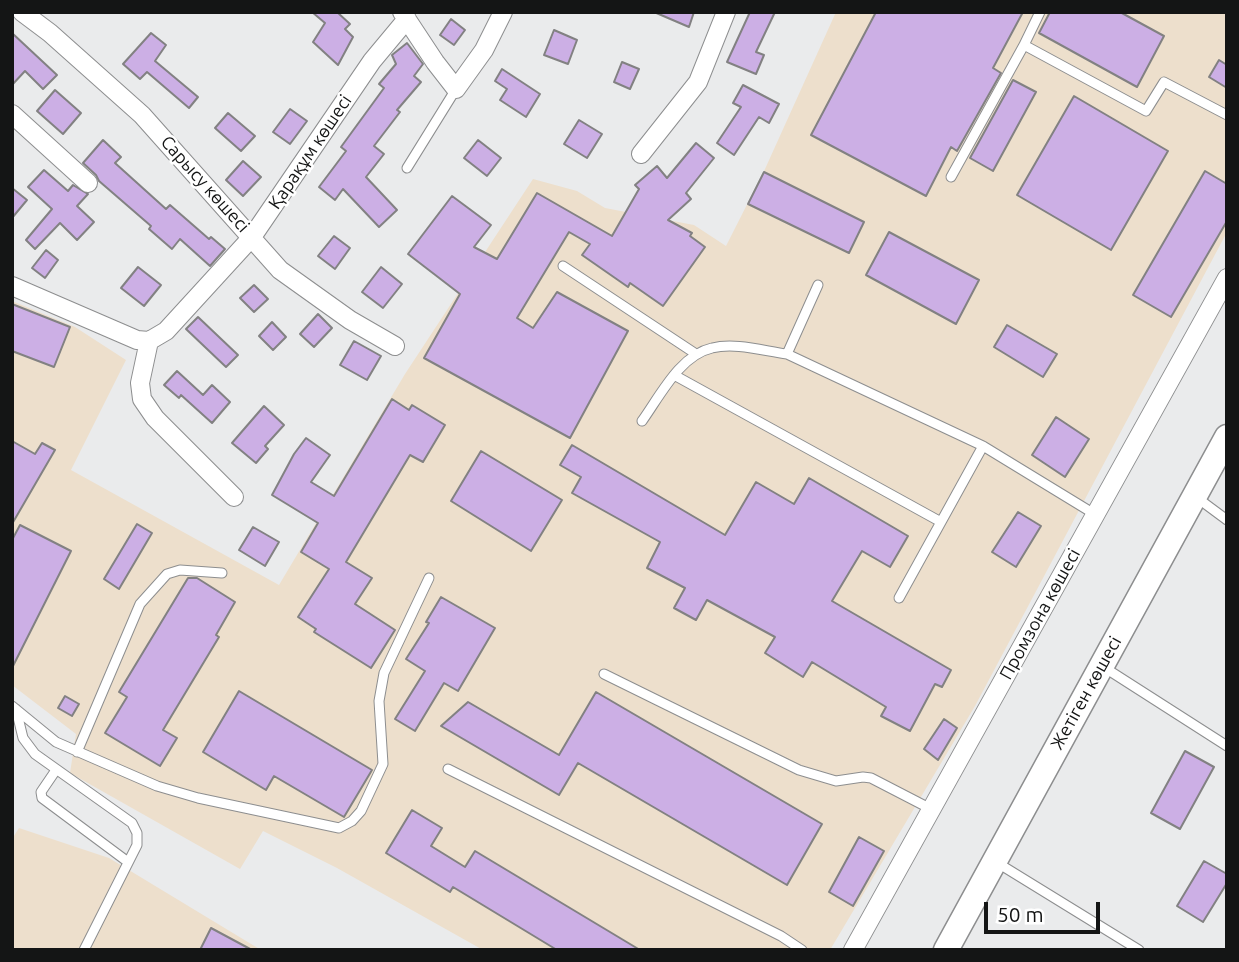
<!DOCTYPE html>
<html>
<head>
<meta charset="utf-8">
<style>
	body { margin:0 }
	#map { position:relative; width:1239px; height:962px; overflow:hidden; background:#eaebec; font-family:Ubuntu,sans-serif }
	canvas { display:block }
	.frame { position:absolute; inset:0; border:14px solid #141515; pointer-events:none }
	.scale { position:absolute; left:984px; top:902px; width:116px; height:32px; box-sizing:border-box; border:4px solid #141515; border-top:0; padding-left:9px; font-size:21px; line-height:24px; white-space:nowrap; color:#141515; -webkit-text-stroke:5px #fff; paint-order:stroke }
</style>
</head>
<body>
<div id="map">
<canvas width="1239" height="962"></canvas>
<div class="frame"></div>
<div class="scale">50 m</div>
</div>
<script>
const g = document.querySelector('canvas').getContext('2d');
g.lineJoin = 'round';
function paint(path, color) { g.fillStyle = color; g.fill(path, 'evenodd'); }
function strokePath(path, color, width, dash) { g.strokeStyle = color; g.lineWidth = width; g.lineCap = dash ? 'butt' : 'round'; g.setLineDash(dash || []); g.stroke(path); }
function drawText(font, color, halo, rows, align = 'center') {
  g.font = font + ' Ubuntu,sans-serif'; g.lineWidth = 5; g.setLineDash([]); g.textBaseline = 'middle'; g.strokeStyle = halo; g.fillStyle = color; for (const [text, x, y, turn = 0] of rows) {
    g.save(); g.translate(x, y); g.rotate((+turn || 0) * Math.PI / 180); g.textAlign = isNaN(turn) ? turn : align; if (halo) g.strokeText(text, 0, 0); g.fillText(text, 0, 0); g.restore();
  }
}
paint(new Path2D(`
	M836,12H1227V232L975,706L830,950H483L337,868L263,831L240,869L70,773L76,734L12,685V301L75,327L126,360L71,470L279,585L405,374L533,179L577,191L605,208L694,225L726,246L765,169Z
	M19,828L109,858L261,950H12V839Z`), '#eddfcc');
const building = new Path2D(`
	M312,12H337L350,24L345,29L353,37L338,65L313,42L325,23Z
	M654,12H694L689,27Z
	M750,12H775L756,52L764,55L756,74L727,62Z
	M876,12H1023L993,68L1001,73L957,151L951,147L926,196L811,135Z
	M1050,12H1120L1164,36L1137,87L1039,33Z
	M451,19L465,30L454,45L440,35Z
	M554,30L577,40L568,64L544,55Z
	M12,33L57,75L43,89L25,71L12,85Z
	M151,33L166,45L155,61L198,97L189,108L147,72L140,79L123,64Z
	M407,43L423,64L414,76L421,82L397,110L400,112L374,146L384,154L366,177L397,210L379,227L343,189L335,200L319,187L346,151L341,147L384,88L379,84L396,64L392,55Z
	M1219,60L1227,65V88L1209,77Z
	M622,62L639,69L630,89L614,82Z
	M502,69L540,94L526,117L500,100L507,89L495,81Z
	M1013,80L1036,92L993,171L970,158Z
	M743,85L779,104L769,123L759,117L734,155L717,143L741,107L733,103Z
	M55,90L81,113L63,134L37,111Z
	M1074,96L1168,151L1111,250L1017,195Z
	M290,109L307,121L290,144L273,132Z
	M228,113L255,136L241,151L215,128Z
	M579,120L602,134L587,158L564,144Z
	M103,140L121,157L115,163L166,209L170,205L209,239L211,237L225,249L210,266L180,239L172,249L149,229L151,226L99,181L96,175L83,163Z
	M478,140L501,158L487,176L464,158Z
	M696,143L714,158L686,193L691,199L668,220L692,233L690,236L705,247L663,306L630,283L628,287L582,255L590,244L569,232L517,318L533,328L557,292L628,331L570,438L424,358L460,294L408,254L452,196L491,225L474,247L497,259L537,193L612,236L639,189L635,185L657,166L667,178Z
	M243,161L261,177L243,196L226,180Z
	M44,170L68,191L73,185L88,194L77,206L94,222L77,240L60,223L35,249L26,240L52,209L28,187Z
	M1205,171L1227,184V221L1171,317L1133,295Z
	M764,172L864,222L849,253L748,204Z
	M12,188L27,200L12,218Z
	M889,232L979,280L956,324L866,275Z
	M334,236L350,248L335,269L318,256Z
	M46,250L58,260L45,278L32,268Z
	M138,267L161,285L144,306L121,288Z
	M381,267L402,284L383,308L362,292Z
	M254,285L268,299L254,312L240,298Z
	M12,304L70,327L54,367L12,351Z
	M318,314L332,328L314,347L300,334Z
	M198,317L238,355L226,367L186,329Z
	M272,322L286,337L273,350L259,336Z
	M1007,325L1057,354L1043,377L994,347Z
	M354,341L381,356L367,380L340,365Z
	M177,371L203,395L212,385L230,402L212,423L181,395L179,398L164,385Z
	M392,399L409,410L412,405L445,425L423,462L410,455L346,562L372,578L355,604L395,630L371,668L314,632L316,629L298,617L329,569L301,552L318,523L272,495L294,454L306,438L330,455L311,482L334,496Z
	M264,406L284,425L265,446L268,449L256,463L232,443Z
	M1056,417L1089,439L1065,477L1032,455Z
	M12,441L35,454L42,443L55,450L12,524Z
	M572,445L725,535L756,482L794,504L809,478L908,536L890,567L862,551L832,601L951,670L942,687L935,684L910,731L881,716L886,707L812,662L803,677L765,653L775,637L707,600L696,620L674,608L685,588L647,568L660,542L572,493L581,477L560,465Z
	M481,451L562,500L531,551L451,501Z
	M1018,512L1041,526L1016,567L992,552Z
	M137,524L152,533L119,589L104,579Z
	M20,525L71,551L12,668V540Z
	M253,527L279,542L265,566L239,550Z
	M188,578H197L235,602L216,635L219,637L163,730L177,738L160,766L105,733L127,697L119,692Z
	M441,597L495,628L458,691L444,683L415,731L395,719L425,671L406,659L429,623L426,622Z
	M239,691L372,770L344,817L274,776L266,790L203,752Z
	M596,692L822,824L787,885L578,763L559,795L441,726L468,702L559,755Z
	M65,696L79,704L72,716L58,708Z
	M944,719L957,728L938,760L924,749Z
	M1185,751L1214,767L1180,829L1151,813Z
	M412,810L442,828L431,846L465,867L475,851L640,950H557L453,887L450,892L386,853Z
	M859,837L884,851L853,906L829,892Z
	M1204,861L1227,874V883L1203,922L1177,906Z
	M211,928L252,950H200Z`);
paint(building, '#ccafe5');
strokePath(building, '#828182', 2);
const lane = new Path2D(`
	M1024,45L1040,12
	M407,168L456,89
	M951,177L1024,45L1146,111L1164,82L1227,115
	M563,266L696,354
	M818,285L787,354L983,446L1096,515
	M674,375L941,522
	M642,421C660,396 680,355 712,348C735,342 764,351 787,354
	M1196,497L1227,520
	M899,598L983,446
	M1102,666L1227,746
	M604,674L799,770L836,781L863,777L871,778L931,809
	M12,706L56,742L157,786L198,798L339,828L352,821L361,811L383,764L379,701L384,673L429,578
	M16,709L23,738L35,754L132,823L137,833V845L84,950
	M77,752L140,604L167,574L180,570L222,573
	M448,769L781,936L802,950
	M56,770L41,792L42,798L128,862
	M996,862L1139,950`);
const street = new Path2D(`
	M22,12L50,33L142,115L280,270L350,320L395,346
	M402,12L435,62L456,89L484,50L503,12
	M12,114L88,183
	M641,154L698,82L726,12
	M12,286L137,340L149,341L140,383L142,399L155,418L234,497
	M149,341L166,331L252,237L372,61L407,19
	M853,950L1227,278`);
const secondary = new Path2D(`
	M946,950L1227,437`);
strokePath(lane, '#8d8e8f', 11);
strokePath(street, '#8d8e8f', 20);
strokePath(secondary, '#8d8e8f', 27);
strokePath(lane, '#fff', 9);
strokePath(street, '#fff', 18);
strokePath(secondary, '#fff', 24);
drawText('18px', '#141515', '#fff', [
	["Қарақұм көшесі",310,152,-56],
	["Сарысу көшесі",205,184,48],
	["Промзона көшесі",1040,614,-61],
	["Жетіген көшесі",1086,693,-61]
]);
</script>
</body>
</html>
